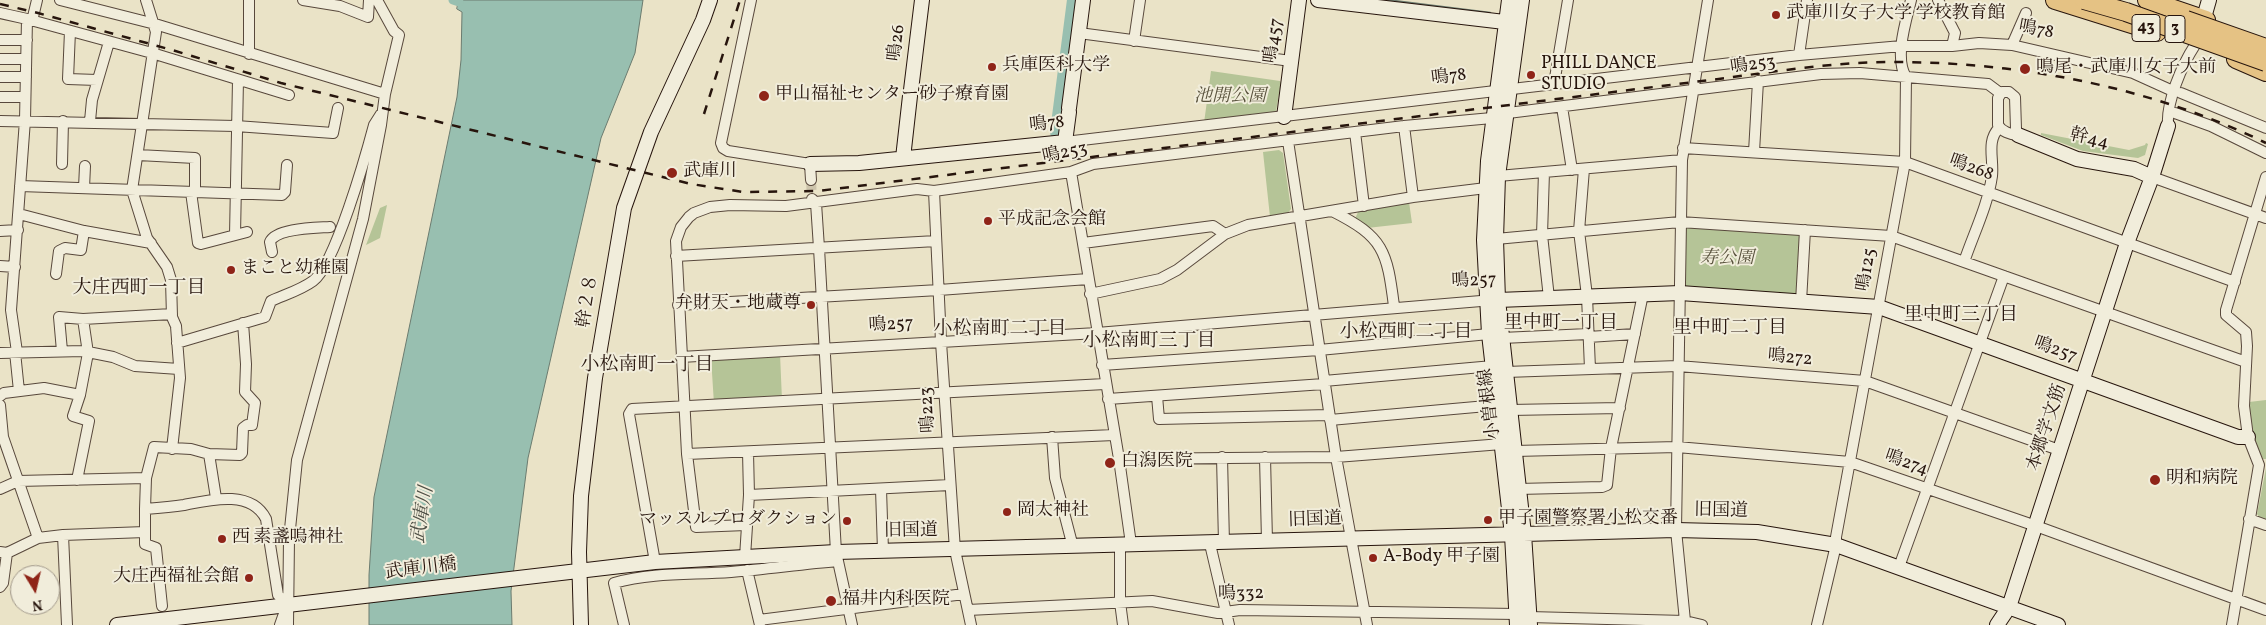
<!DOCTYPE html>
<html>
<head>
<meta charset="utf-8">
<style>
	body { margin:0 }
	#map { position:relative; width:2266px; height:625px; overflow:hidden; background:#eae3c7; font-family:Vollkorn,serif }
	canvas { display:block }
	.north { position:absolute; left:10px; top:565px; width:50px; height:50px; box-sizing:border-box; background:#f1eddb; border:1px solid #a09789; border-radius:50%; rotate:171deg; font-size:14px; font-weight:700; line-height:20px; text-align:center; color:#27150d }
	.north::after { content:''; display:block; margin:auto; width:18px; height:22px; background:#8f2418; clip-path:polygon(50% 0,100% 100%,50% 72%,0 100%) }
</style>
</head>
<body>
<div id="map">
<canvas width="2266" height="625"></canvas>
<div class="north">N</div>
</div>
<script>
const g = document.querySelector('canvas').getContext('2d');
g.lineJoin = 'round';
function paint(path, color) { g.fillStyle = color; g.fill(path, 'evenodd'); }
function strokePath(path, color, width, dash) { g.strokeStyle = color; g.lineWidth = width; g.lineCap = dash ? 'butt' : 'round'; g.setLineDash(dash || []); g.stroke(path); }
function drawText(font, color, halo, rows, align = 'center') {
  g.font = font + ' Vollkorn,"Noto Serif JP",serif'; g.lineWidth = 4; g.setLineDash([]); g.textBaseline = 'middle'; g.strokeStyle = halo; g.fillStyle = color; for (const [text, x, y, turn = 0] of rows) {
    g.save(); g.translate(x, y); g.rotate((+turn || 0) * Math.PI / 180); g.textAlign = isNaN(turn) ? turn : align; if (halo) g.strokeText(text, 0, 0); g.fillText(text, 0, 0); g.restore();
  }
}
paint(new Path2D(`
	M1211,71L1280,81L1281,83L1276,111L1264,117L1204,123Z
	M2041,133L2129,150L2145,145L2146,143L2148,144L2145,155L2138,158L2083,151L2041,135Z
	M1279,150L1283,153L1291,209L1287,214L1270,217L1263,152Z
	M1409,202L1412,223L1367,228L1355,219L1358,212Z
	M387,205L380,238L366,245L380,208Z
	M1689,226L1798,234L1801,238L1797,293L1793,295L1687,288L1684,284L1686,228Z
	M780,354L782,400L714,404L711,357Z
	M2266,400V459H2263L2251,435L2249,402Z
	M2266,468V520L2260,518L2257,514Z`), '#b5c497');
const water = new Path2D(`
	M459,0H643L635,53L601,138L528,458L511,591L512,625H369V575L374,497L457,97L461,60L462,12L457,9Z`);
paint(water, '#98bfb0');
strokePath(water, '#6b7b6f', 1);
strokePath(new Path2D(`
	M1386,0L1490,13`), '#6b7b6f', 2.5);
strokePath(new Path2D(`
	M453,0L459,2`), '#98bfb0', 9);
strokePath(new Path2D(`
	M1058,132L1075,0`), '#98bfb0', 16);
strokePath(new Path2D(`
	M811,180L812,199`), '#cdc4ab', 10, [10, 5]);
const street = new Path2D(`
	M60,0L155,24L385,94
	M146,0L156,32L132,190L147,238L167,267L171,280L172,317L176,326L180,378L172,449
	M249,0V54
	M303,0L340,6L368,17L369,0
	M751,0L721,143L723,148L728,151L810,164L811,180
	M1938,0L1955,33L1952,46
	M0,13L27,19L25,120L11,310L17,352
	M27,19L152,53L289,95
	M32,21L37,0
	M70,31L68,79L97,80
	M1079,33L1291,61
	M0,40H27
	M1134,41L1140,0
	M2012,45L2026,13
	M1799,55L1807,0
	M0,59H26
	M0,77H26
	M1554,84L1568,0
	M2002,92H2009L2015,97L2016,129L2018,135C2011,135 2001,131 1998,125V98Z
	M2181,93L2266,128
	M0,97H25
	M1562,107L1572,170
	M1508,113L1821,74L1860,73L1988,84L2000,93
	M2175,113L2211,126L2266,153
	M0,121L236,126L333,133L338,108
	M90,121L92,100L109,42
	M1404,126L1413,197
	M2168,126C2166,102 2182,65 2195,45
	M1355,132L1364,206
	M1288,141L1336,457L1367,625
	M1065,142L1799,55L1902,46H1952L1979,43L2012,45L2133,73L2175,92
	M1683,148L1905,162L2235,282
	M1754,152L1758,81
	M138,155L195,158V192
	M62,164L63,121
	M1584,169L1579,231L1587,296L1590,369
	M1071,172L1119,459L1131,544
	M1544,172L1542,235L1549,298
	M1498,176L1682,160
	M2152,177L2266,218
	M20,186L282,195L285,192L287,165
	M84,188L85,166
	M934,191L941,342L955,550L971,625
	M191,192L198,243L201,244L247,232
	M812,199L816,203L819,248L836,552L852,625
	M1332,211C1384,237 1387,251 1394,306
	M19,214L84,231L151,243
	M0,231L18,230
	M235,235L238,80
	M1496,239L1680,222L1891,236L2246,362
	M1083,243L1213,226L1225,234
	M272,252L270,242C276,228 316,228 330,227
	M676,256L936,241
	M1964,262C1973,235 1988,205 1992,176C1994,159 1986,141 1999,128
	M0,266L15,267
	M56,274L59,251L65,248L81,250L84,231
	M1090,294L1160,279L1177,270L1225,234L1248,225L1413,197L1486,188
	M1801,302L1805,230
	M678,305L939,290L1088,279
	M1588,337L1635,334
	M1502,338L1588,334
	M177,343L265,317L271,301C284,295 301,290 313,281C335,265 366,155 374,125L381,114
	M62,351L59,317L83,319L172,314
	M15,352L19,391
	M0,353L83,351L113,357L135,366L179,369
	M681,357L1097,333L1493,300
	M1102,365L1319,350L1489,334
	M1506,372L1678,366L1865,381L2059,450
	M1324,381L1493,366
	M80,395L88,353L83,319
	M0,396L4,393L44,388L80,395L73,416L89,421L77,480
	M1157,396L1159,419L1329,415
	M1108,399L1324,384
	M0,405L3,437L38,538
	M1510,410L1620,408
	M1330,420L1498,405
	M1052,437L1055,478L1073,547
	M1515,451L1677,447L1850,462L2036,526L2266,610
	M209,454L216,498
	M687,454L1114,435
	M1222,457L1224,543
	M1265,457L1267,541
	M1119,459L1336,457L1502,444
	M0,489L18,481L146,478
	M881,489L883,551
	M1518,489L1602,487L1607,485L1611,448L1643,294
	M749,495L950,485
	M145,509L146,478L154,447L191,449L209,454L240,455L242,453L243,428L247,425H252L255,403L245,392L246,364L243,323
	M2249,519L2266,525
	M746,525L696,527L687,454L676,241L681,227L689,217L694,213L710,207L730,205L786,206L917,189L934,191L1071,172L1093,164L1404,126L1492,118
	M1210,544L1229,625
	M1120,545V602L1123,625
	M0,552L7,553L38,538L63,535
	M745,557L749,495L748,452
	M655,562L629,414L632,409L1105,384
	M1899,567L2004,276
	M747,570L760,625
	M0,587L3,583L7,553
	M162,606L156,548L145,544V509C158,508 171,507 184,505C209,500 251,489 266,519L278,595L287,605
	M968,610L1152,601L1218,613L1240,610L1516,614
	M1529,617L1685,621L1702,625
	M759,620L964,594
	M1685,621L1676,530L1682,160L1708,0
	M67,625L63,535L145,532
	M280,625L286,608
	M288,625L289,539L297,460L363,219L381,125L385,94L399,35L394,31L377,0
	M624,625L614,583C653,572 692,575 731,572C767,569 802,564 838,561
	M1817,625L1836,545V537L1905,162L1906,77C1894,58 1906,21 1911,0
	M2232,625L2259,465L2248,437L2244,406L2247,346L2246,332L2226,315V310L2266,177`);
const secondary = new Path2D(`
	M1318,0L1513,23
	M1509,0L1488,161L1484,240L1489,334L1512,535L1517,625
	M1522,0L1498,176L1496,239L1498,300L1524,534L1530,625
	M2201,28L2209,0
	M911,90L922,0
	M1069,108L1083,0
	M1284,117L1299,0
	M2018,135L2077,159L2134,169L2152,177
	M903,158L910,96
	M810,164L859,163L1065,142L1069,112
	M1498,300L1680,293L1879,307L2238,437H2248
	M117,625L655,562L836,552L1676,530L1757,532L1836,545L2058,625
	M581,625L579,552L581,496L595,378L624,208L651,132L703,20L710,0
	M1997,625L2009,607L2127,243L2152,177L2168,126`);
const highway = new Path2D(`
	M2055,0L2157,32
	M2147,0L2206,20
	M2236,59L2266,72`);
strokePath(street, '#58483c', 12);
strokePath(secondary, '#27150d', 16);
strokePath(highway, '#27150d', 20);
strokePath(street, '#f1eddb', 10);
strokePath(secondary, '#f1eddb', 14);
strokePath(highway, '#e5c284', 18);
strokePath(new Path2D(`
	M0,4L38,13L172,50L281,83L691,184L743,192L818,191L1694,82C1762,74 1832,61 1900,62C2026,63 2153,88 2266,143
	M704,114L740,0`), '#27150d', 2.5, [9, 9]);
const highwayBridge = new Path2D(`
	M2084,0L2126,12L2266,62
	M2186,20L2266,48`);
strokePath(highwayBridge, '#27150d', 20, []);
strokePath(highwayBridge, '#e5c284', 18);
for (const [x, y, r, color] of [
	[1776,15,5,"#8f2418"],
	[992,67,5,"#8f2418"],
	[2025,69,6,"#8f2418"],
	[1531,75,5,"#8f2418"],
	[764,96,6,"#8f2418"],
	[672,173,6,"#8f2418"],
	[988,221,5,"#8f2418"],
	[231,270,5,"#8f2418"],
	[811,305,5,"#8f2418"],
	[1110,463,6,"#8f2418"],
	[2155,480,6,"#8f2418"],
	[1007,512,5,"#8f2418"],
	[1488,520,5,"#8f2418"],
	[847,521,5,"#8f2418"],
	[222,539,5,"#8f2418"],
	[1373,558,5,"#8f2418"],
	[249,578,5,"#8f2418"],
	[831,601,6,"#8f2418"]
]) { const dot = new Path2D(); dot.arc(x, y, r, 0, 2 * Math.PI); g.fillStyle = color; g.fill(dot); strokePath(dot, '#f1eddb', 2); }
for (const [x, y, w] of [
	[2146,28,28],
	[2175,29,20]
]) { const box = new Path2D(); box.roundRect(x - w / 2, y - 13.5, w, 27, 4); g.fillStyle = '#f1eddb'; g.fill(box); strokePath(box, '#27150d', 1); }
drawText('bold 16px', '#27150d', null, [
	["43",2146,28],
	["3",2175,29]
]);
drawText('18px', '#27150d', '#f1eddb', [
	["武庫川女子大学 学校教育館",1786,15],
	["PHILL DANCE",1541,65],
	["STUDIO",1541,86],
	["兵庫医科大学",1002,67],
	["鳴尾・武庫川女子大前",2036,69],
	["甲山福祉センター砂子療育園",775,96],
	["武庫川",683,173],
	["平成記念会館",998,221],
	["まこと幼稚園",241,270],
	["弁財天・地蔵尊",801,305,"right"],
	["白潟医院",1121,463],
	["明和病院",2166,480],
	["岡太神社",1017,512],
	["甲子園警察署小松交番",1498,520],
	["マッスルプロダクション",837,521,"right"],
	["西 素盞嗚神社",232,539],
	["A-Body 甲子園",1383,558],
	["大庄西福祉会館",239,578,"right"],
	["福井内科医院",842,601]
], 'left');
drawText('18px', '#27150d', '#f1eddb', [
	["鳴78",2036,31,11],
	["鳴457",1275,41,-82],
	["鳴26",898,43,-83],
	["鳴253",1753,66,-8],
	["鳴78",1449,78,-7],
	["鳴78",1047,125,-6],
	["幹44",2089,140,13],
	["鳴253",1065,154,-12],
	["鳴268",1971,169,20],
	["鳴125",1868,270,-80],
	["鳴257",1474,282,-2],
	["幹２８",589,301,-81],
	["鳴257",891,326,-3],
	["鳴257",2055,351,20],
	["鳴272",1790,359,5],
	["小曽根線",1491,404,-97],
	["鳴223",929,410,-93],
	["本郷学文筋",2048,428,-72],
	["鳴274",1906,464,19],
	["旧国道",1721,512,1],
	["旧国道",1315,521,-2],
	["旧国道",911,532,-1],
	["武庫川橋",421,570,-7],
	["鳴332",1241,595,-1]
]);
drawText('italic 18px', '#59523d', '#f1eddb', [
	["池開公園",1230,98],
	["寿公園",1727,260]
]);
drawText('19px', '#27150d', '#f1eddb', [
	["大庄西町一丁目",139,290],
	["里中町三丁目",1961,317],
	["里中町一丁目",1561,325],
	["里中町二丁目",1730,330],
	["小松南町二丁目",1000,331],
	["小松西町二丁目",1406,334],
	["小松南町三丁目",1149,343],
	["小松南町一丁目",647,367]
]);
drawText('italic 19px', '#4f5046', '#f1eddb', [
	["武庫川",424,515,-81]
]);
</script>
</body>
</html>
